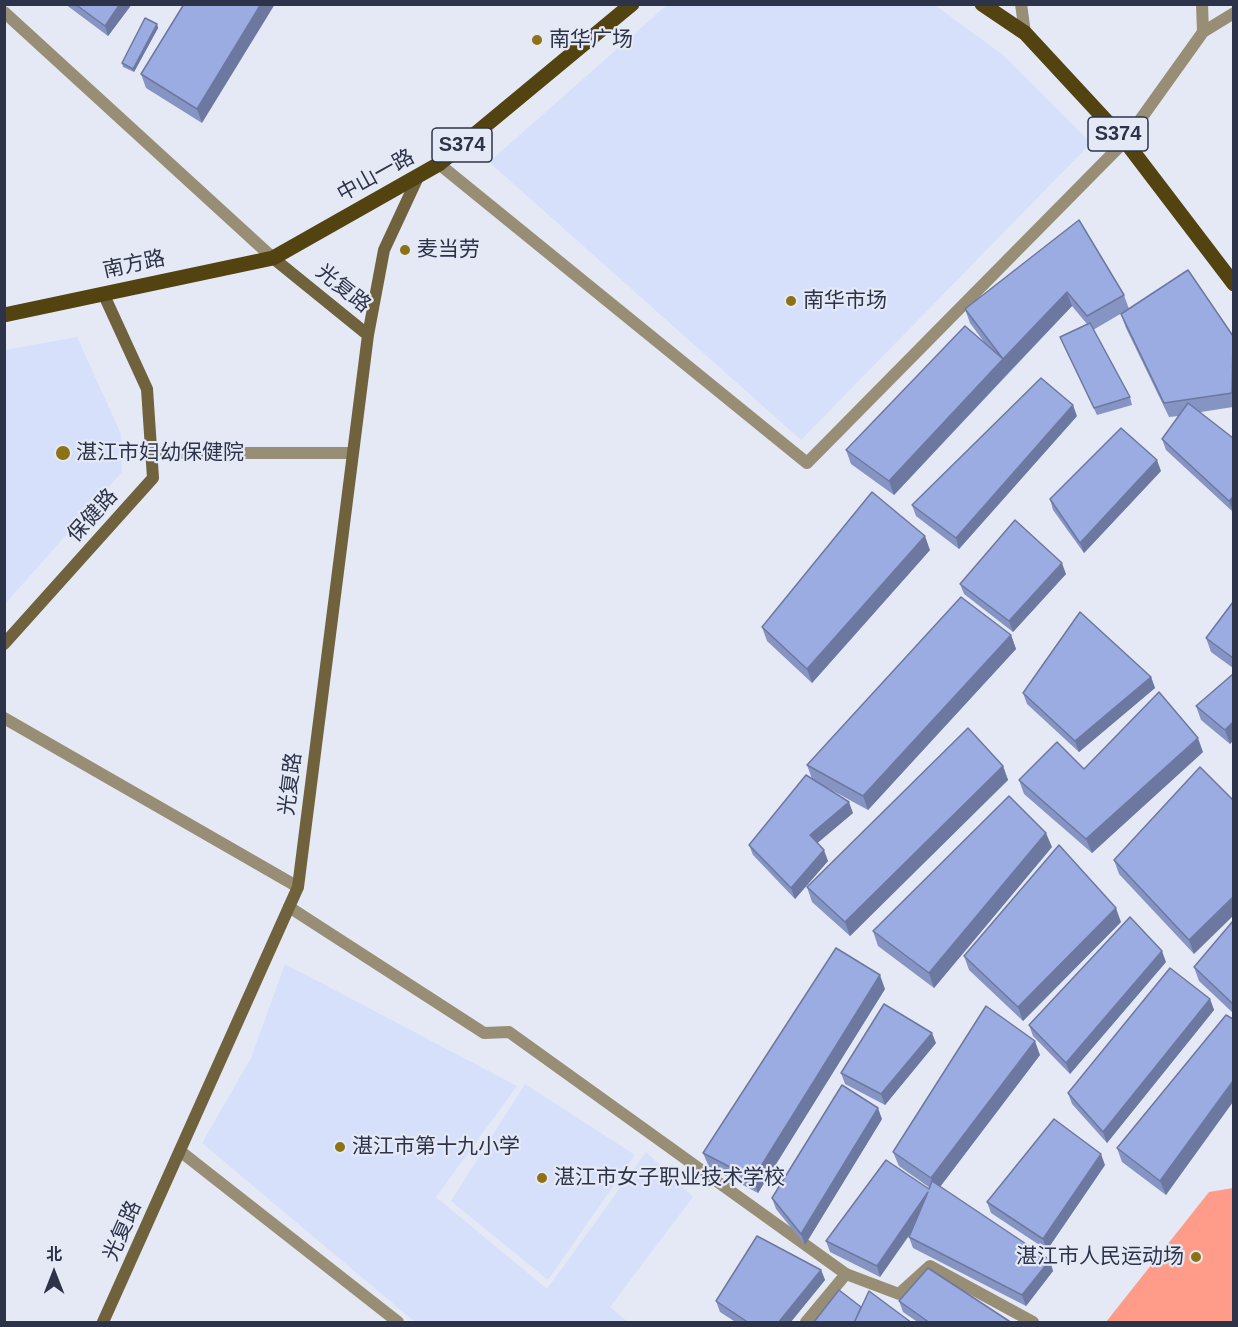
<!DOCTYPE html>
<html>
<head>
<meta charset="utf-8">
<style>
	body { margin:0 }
	#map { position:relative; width:1238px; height:1327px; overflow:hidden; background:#e5e9f5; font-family:Arial,"Noto Sans SC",sans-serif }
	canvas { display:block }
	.frame { position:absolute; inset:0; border:6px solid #2d344a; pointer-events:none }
	.north { position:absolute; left:24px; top:1243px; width:60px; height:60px; -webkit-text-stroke:4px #e5e9f5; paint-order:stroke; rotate:0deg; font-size:16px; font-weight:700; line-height:24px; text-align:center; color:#2d344a }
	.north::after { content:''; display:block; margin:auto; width:21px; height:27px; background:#2d344a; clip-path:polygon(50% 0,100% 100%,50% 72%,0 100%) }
</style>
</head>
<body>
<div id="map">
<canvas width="1238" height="1327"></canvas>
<div class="frame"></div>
<div class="north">北</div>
</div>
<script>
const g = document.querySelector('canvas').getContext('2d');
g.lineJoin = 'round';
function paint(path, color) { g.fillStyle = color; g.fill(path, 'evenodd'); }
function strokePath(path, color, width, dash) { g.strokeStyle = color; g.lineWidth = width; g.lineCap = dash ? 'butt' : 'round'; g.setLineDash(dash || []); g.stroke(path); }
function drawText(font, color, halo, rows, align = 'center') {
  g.font = font + ' Arial,"Noto Sans SC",sans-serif'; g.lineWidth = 4.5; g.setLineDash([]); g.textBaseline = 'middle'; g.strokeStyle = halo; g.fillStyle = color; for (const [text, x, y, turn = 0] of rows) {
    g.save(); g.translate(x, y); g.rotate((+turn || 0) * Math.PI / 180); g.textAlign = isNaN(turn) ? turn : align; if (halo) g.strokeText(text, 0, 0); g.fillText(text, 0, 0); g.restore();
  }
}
paint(new Path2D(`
	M668,4L935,5L1003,55L1091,143L801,440L489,162Z
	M77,337L121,434L122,472L5,604V350Z
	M285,964L517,1086L436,1197L547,1289L646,1152L693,1197L610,1307L628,1322H415L202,1143L251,1058Z
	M525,1084L635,1155L548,1280L451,1201Z`), '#d7e0fa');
paint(new Path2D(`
	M1233,1188V1322H1106L1209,1192Z`), '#fe9b89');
strokePath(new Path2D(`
	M439,164L807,463L1125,141
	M152,453H352
	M289,907L484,1033L509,1032L846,1274L806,1322
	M180,1151L398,1322`), '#978e75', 12);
strokePath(new Path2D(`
	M1021,4L1025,33
	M4,12L273,258
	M1203,32L1234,13
	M1125,141L1203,32L1202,4
	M4,718L298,887
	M846,1274L899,1294L930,1266L1033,1322`), '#978e75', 12);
strokePath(new Path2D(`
	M368,335L384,250L418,177
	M4,644L153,478L147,389L103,293
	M103,1322L298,887L368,335L273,258`), '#6f623d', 12);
strokePath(new Path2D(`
	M982,4L1025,33L1125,141L1234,284
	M4,315L273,258L439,164L632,4`), '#534311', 15);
paint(new Path2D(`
	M65,4H132L108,36Z
	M184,4L202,123L146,88L141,74Z
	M157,24L158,28L134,72L123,67L122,63Z
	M1079,220L1124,295L1129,309L1233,338V407L1201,412L1233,512L1166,450L1162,439L1179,416L1169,417L1126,328L1121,314L1122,313L1093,330L1130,397L1132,405L1097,415L1060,337L1087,324L1072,306L894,495L851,464L846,450L987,346L970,323L965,309Z
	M1077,416L959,549L916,516L912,505Z
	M1161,471L1084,553L1053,510L1050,499Z
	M930,550L812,683L767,641L762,627Z
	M1066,574L1013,632L964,594L960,584Z
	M1233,602V668L1211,652L1206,638Z
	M1011,635L1016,649L868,810L813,780L853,813L817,843L828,861L795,899L753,855L749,845L812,779L807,765Z
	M1233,674L1230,744L1201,720L1196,706Z
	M1151,677L1155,688L1079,752L1027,704L1023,693Z
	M1203,752L1092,853L1024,794L1019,780Z
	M1003,766L1008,780L850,936L812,902L807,887Z
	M1200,767L1194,954L1119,874L1114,860Z
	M1052,847L934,988L878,946L873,931Z
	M1233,921V1013L1199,981L1194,967Z
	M1121,922L1023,1021L969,970L964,956Z
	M1166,962L1070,1074L1033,1036L1029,1025Z
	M885,989L758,1193L709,1167L703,1153Z
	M1210,999L1214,1010L1107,1143L1072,1104L1068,1093Z
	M1233,1019L1166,1195L1122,1162L1117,1148Z
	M936,1043L885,1105L845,1084L841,1073Z
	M1040,1055L940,1187L1053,1271L1026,1306L913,1248L909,1237L911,1233L880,1277L830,1252L826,1241L929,1189L930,1188L899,1166L893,1152Z
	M882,1119L805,1245L776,1209L772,1198Z
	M1105,1165L1047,1250L991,1213L987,1202Z
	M821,1270L825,1280L790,1323H737L720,1312L716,1301Z
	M899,1301L1012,1323H919L903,1312Z`), '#8594c3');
paint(new Path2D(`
	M120,4H132L108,36L105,26Z
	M261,4H275L202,123L197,109Z
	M157,24L158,28L134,72L133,69Z
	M1067,292L1072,306L1008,373L1003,359Z
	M1233,336V397L1232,393Z
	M1003,359L1008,373L894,495L889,481Z
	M1073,405L1077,416L959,549L956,538Z
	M1157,460L1161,471L1084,553L1080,543Z
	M1233,497V512L1229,501Z
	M925,536L930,550L812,683L807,669Z
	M1062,563L1066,574L1013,632L1009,621Z
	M1011,635L1016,649L868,810L863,796Z
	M1151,677L1155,688L1079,752L1075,741Z
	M1233,722V741L1230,744L1225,730Z
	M1198,738L1203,752L1092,853L1086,839Z
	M1003,766L1008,780L850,936L845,922Z
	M849,802L853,813L814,846L810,835Z
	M1046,833L1052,847L934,988L929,973Z
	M824,850L828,861L795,899L791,888Z
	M1233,897V916L1194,954L1189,940Z
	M1116,908L1121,922L1023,1021L1018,1007Z
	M1162,951L1166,962L1070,1074L1066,1063Z
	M880,975L885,989L758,1193L753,1179Z
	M1210,999L1214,1010L1107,1143L1103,1132Z
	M932,1033L936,1043L885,1105L881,1094Z
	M1035,1041L1040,1055L936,1192L931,1178Z
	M1233,1081V1102L1166,1195L1160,1181Z
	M878,1108L882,1119L805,1245L801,1234Z
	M1101,1154L1105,1165L1047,1250L1043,1239Z
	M928,1192L931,1203L880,1277L877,1266Z
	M1050,1260L1053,1271L1026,1306L1022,1295Z
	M821,1270L825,1280L790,1323H778Z`), '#6c789f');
const building = new Path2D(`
	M75,4H120L105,26Z
	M184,4H261L197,109L141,74Z
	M145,18L157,24L133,69L122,63Z
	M1079,220L1124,295L1087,316L1067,292L1003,359L965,309Z
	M1188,270L1233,336L1232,393L1164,403L1121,314Z
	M1090,323L1130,397L1094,408L1060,337Z
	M965,326L1003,359L889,481L846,450Z
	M1041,378L1073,405L956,538L912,505Z
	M1188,403L1233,438V497L1229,501L1162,439Z
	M1121,428L1157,460L1080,543L1050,499Z
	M872,492L925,536L807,669L762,627Z
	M1015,520L1062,563L1009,621L960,584Z
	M961,597L1011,635L863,796L807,765Z
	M1233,602V658L1206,638Z
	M1080,612L1151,677L1075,741L1023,693Z
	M1233,674V722L1225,730L1196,706Z
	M1159,692L1198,738L1086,839L1019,780L1057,742L1084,769Z
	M968,728L1003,766L845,922L807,887Z
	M1200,767L1233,800V897L1189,940L1114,860Z
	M806,775L849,802L810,835L824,850L791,888L749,845Z
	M1009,796L1046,833L929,973L873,931Z
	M1059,845L1116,908L1018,1007L964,956Z
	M1130,917L1162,951L1066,1063L1029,1025Z
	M1233,921V1004L1194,967Z
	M836,948L880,975L753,1179L703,1153Z
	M1170,968L1210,999L1103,1132L1068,1093Z
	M884,1004L932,1033L881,1094L841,1073Z
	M986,1006L1035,1041L931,1178L893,1152Z
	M1226,1015L1233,1019V1081L1160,1181L1117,1148Z
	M842,1085L878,1108L801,1234L772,1198Z
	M1054,1119L1101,1154L1043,1239L987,1202Z
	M886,1160L929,1189L932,1181L1050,1260L1022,1295L909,1237L928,1192L877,1266L826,1241Z
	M757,1236L821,1270L778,1323H749L716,1301Z
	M928,1268L1012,1323H930L899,1301Z
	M839,1290L861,1307L854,1323L814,1322Z
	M869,1291L912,1323H854Z`);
paint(building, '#9bace3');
strokePath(building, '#6c789f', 1.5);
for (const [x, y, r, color] of [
	[537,40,6,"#8d7115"],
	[405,250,6,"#8d7115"],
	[791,301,6,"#8d7115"],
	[63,453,8,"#8d7115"],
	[340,1147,6,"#8d7115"],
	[542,1178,6,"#8d7115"],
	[1196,1257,6,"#8d7115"]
]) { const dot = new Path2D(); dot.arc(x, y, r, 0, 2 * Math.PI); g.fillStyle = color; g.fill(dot); strokePath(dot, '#e5e9f5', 2); }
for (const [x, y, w] of [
	[1118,134,60],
	[462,145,60]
]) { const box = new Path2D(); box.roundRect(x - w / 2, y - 17, w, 34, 4.5); g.fillStyle = '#e5e9f5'; g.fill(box); strokePath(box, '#2d344a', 1.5); }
drawText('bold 20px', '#2d344a', null, [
	["S374",1118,134],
	["S374",462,145]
]);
drawText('21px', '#2d344a', '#e5e9f5', [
	["南华广场",549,40],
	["麦当劳",417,250],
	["南华市场",803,301],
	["湛江市妇幼保健院",76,453],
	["湛江市第十九小学",352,1147],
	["湛江市女子职业技术学校",554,1178],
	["湛江市人民运动场",1184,1257,"right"]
], 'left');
drawText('21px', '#2d344a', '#e5e9f5', [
	["中山一路",376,176,-29],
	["南方路",134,265,-12],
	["光复路",343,289,39],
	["保健路",93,516,-48],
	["光复路",291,784,-83],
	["光复路",123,1231,-66]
]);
</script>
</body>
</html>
